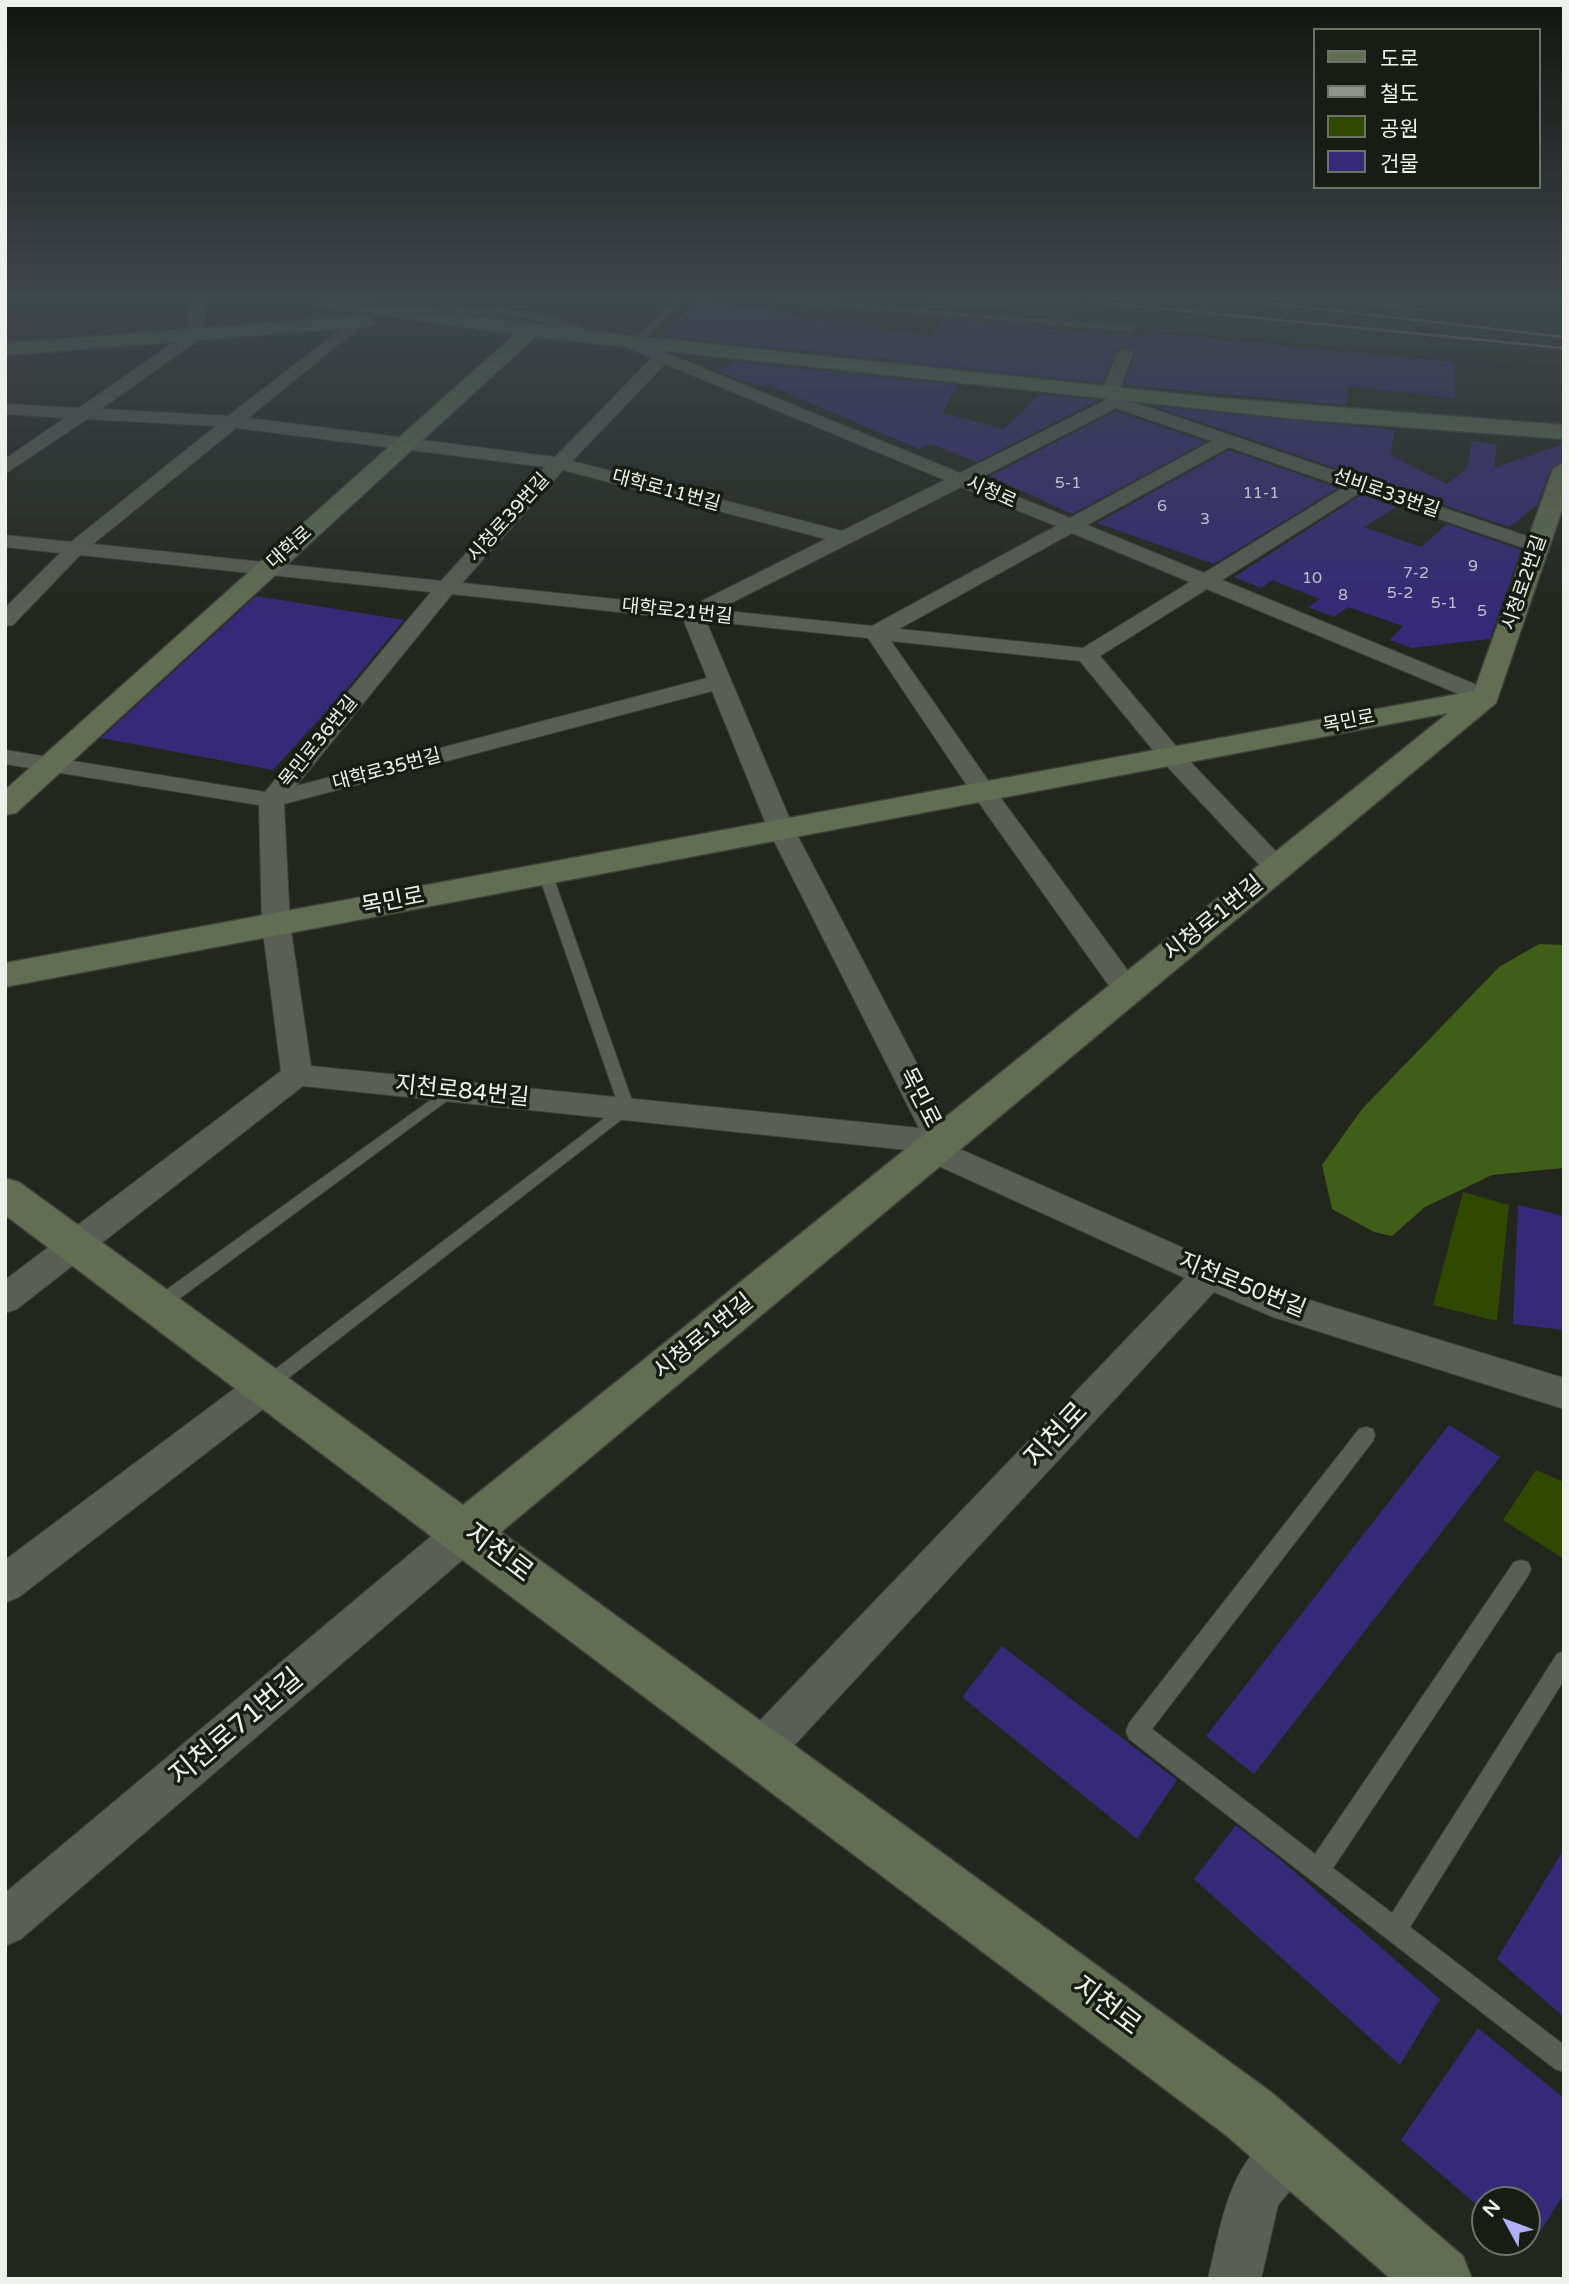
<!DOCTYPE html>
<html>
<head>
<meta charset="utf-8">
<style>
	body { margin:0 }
	#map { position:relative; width:1569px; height:2284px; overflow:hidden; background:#22261d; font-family:"Varela Round","Noto Sans KR",sans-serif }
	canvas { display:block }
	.frame { position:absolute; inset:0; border:7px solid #eef1eb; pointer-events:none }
	.legend { position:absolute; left:1313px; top:28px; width:228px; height:161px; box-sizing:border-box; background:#181d13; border:2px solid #6e7269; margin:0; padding:9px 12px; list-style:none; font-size:21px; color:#eef1eb }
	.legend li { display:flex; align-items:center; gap:14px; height:35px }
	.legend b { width:35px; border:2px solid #6e7269 }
	.north { position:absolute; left:1471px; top:2186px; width:70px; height:70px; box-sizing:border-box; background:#181d13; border:2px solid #6e7269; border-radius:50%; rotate:311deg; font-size:19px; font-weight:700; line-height:28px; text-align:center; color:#eef1eb }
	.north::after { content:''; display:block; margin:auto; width:24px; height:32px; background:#b0aefa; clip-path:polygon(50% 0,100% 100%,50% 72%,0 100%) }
</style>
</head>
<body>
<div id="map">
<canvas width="1569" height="2284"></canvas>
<div class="frame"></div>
<ul class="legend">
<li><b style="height:9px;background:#616e54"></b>도로</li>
<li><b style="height:9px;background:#90938c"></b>철도</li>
<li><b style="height:19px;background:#2f4a00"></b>공원</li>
<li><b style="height:19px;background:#362977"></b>건물</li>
</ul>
<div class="north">N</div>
</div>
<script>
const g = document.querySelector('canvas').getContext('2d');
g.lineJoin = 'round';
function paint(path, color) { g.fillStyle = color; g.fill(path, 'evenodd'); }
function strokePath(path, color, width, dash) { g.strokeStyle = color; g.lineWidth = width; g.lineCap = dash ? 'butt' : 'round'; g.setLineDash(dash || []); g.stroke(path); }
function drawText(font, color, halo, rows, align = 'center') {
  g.font = font + ' "Varela Round","Noto Sans KR",sans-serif'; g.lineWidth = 7; g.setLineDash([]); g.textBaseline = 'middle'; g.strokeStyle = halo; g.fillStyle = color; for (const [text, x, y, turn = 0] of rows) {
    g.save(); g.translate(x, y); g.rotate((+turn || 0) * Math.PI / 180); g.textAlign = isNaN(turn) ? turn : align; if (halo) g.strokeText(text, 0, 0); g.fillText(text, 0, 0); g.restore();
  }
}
paint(new Path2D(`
	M917,301H1564V368L1165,332Z`), '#262d1e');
paint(new Path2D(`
	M1463,1192L1509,1205L1497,1321L1433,1305Z
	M1536,1470L1564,1482V1559L1503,1520Z`), '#2f4a00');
paint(new Path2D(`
	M1539,944L1564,945V1168L1492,1175L1425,1207L1392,1236L1374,1232L1332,1209L1322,1165L1362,1109L1499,967Z`), '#415e19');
paint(new Path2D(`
	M698,301L778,310L773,315L931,336L943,318L1143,338L1145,332L1455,362V398L1348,386L1346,405L1124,385L1135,354L1126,346L1115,352L1102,383L662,336Z
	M734,361L958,385L942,413L1004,429L1040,394L1099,400L977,462L931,444L919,449L768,385L762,387L718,371Z
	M1153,406L1394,430L1391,455L1447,484L1467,469L1472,441L1497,445L1494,468L1564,444V460L1551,468L1537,505L1509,527Z
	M1116,411L1206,442L1072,514L990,476Z
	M1229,450L1338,488L1214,564L1097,523Z
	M1361,495L1396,507L1364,527L1421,547L1447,524L1521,550L1490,639L1412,648L1390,640L1403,626L1348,607L1334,617L1308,607L1320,599L1272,580L1261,588L1234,577Z
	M256,596L404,620L347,689L273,770L101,738Z
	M1518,1205L1564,1216V1330L1513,1324Z
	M1449,1425L1500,1457L1254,1774L1206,1736Z
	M1002,1646L1177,1780L1137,1839L962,1697Z
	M1236,1825L1281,1860L1440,1999L1400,2065L1194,1879Z
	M1564,1849V2017L1497,1959Z
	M1478,2028L1564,2098V2194L1529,2249L1521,2242H1527V2200H1485V2212L1401,2140Z`), '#362977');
const lane = new Path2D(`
	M672,301H681L642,343H636V339Z
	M779,301H818L1131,327L1135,329L1131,331Z
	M471,308C508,309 564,314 595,336C585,341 561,326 549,323C510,313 472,310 433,320L429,318L451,311Z
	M545,869L552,873L635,1109L273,1390L267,1393L261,1390L258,1385L261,1380L619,1107L538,873Z
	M450,1086L458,1091L455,1095L164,1310L158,1312L152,1310L149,1305L152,1300Z
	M1366,1427L1373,1429L1375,1435L1373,1441L1152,1729L1315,1854L1514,1562L1521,1560L1528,1562L1531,1569L1528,1576L1333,1868L1392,1913L1557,1654L1564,1651V1680L1410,1927L1564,2045V2072L1555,2069L1129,1739L1126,1731L1129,1723L1359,1429Z`);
const street = new Path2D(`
	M190,301H206L201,338L101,409L228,416L354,319L360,321V327L248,418L555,457L652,358L616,343L614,340L622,335L960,473L1106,400L1101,393L1117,353L1125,348L1133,353L1120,389L1124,399L1544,542L1547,546L1544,550H1530L1361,492L1222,580L1494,692L1498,697L1494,702H1478L1207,589L1100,656L1180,751L1286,862L1290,868L1286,874H1268L1162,761L1080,661L891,641L992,786L1137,983L1141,990L1137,997L1127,1000L1117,997L974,796L868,638L706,621L794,829L958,1142L955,1147L1283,1292L1564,1378V1409L1273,1317L1214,1292L776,1765L761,1772L746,1765L739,1750L746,1735L1185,1278L921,1158L917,1151L303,1086L17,1309L5,1313V1280L281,1071L262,924L259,805L5,764V750L265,792L431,592L80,555L13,625L5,626V608L60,553L5,547V535L71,542L216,426L87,419L5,474V459L65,418L5,414V404L79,408L187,333ZM665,364L945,480L842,531L572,461ZM1116,408L1212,441L1070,518L976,480ZM236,428L545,467L441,581L93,544ZM1229,447L1344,487L1204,573L1087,525ZM563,470L826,539L690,607L462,583ZM961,487L1056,526L872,626L717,610ZM1072,533L1190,582L1083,648L899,629ZM452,594L683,619L707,678L296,786ZM712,691L768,829L919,1128L311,1066L290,924L284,804Z
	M267,1370L280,1374L285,1385L280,1396L19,1597L5,1603V1560L254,1374Z
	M467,1513L481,1518L486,1531L481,1544L21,1939L5,1946V1893L453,1518Z
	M1291,2125L1309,2132L1316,2150L1309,2168L1278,2205L1261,2279H1208C1222,2222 1230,2150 1291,2125Z`);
const secondary = new Path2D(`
	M315,301H363L588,331L1208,397L1564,425V439L1297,419L535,337L16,813L5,815V790L515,334L324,307Z
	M366,316L376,322L373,326L5,355V343Z
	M1564,462V504L1496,703L501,1532L1271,2092L1463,2256L1472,2279H1391L1227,2136L5,1215V1178L19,1182L463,1505L1448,713L5,987V963L1474,691L1553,469Z`);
strokePath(lane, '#3d4139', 2);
strokePath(street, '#3d4139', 2);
strokePath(secondary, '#3d4139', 3);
paint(lane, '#595f54');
paint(street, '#595f54');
paint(secondary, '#616e54');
strokePath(new Path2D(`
	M1085,301L1564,348
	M1250,301L1564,337
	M1356,301L1425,310`), '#90938c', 2.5);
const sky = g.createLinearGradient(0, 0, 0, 621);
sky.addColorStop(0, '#131510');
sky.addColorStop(0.48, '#3e474c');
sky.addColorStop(1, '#3e474c00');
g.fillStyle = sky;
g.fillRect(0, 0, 1569, 621);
drawText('16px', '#c0bfce', null, [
	["5-1",1068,484],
	["11-1",1261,494],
	["6",1162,507],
	["3",1205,520],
	["9",1473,567],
	["7-2",1416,574],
	["10",1312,579],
	["5-2",1400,594],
	["8",1343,596],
	["5-1",1444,604],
	["5",1482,612]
]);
drawText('19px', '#eef1eb', '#181d13', [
	["대학로11번길",666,491,15],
	["시청로",991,493,24],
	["선비로33번길",1386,494,19],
	["시청로39번길",509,518,-48],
	["대학로",290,548,-42],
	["시청로2번길",1525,583,-71],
	["대학로21번길",677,612,6],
	["목민로",1349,722,-11],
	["목민로36번길",319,742,-51],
	["대학로35번길",387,770,-15]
]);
drawText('23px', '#eef1eb', '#181d13', [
	["목민로",393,902,-11],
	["시청로1번길",1214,919,-39],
	["지천로84번길",462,1092,6],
	["목민로",919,1098,63],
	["지천로50번길",1242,1286,22],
	["시청로1번길",704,1337,-39]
]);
drawText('28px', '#eef1eb', '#181d13', [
	["지천로",1057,1436,-47],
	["지천로",498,1554,37],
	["지천로71번길",237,1728,-40],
	["지천로",1106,2007,37]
]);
</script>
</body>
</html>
